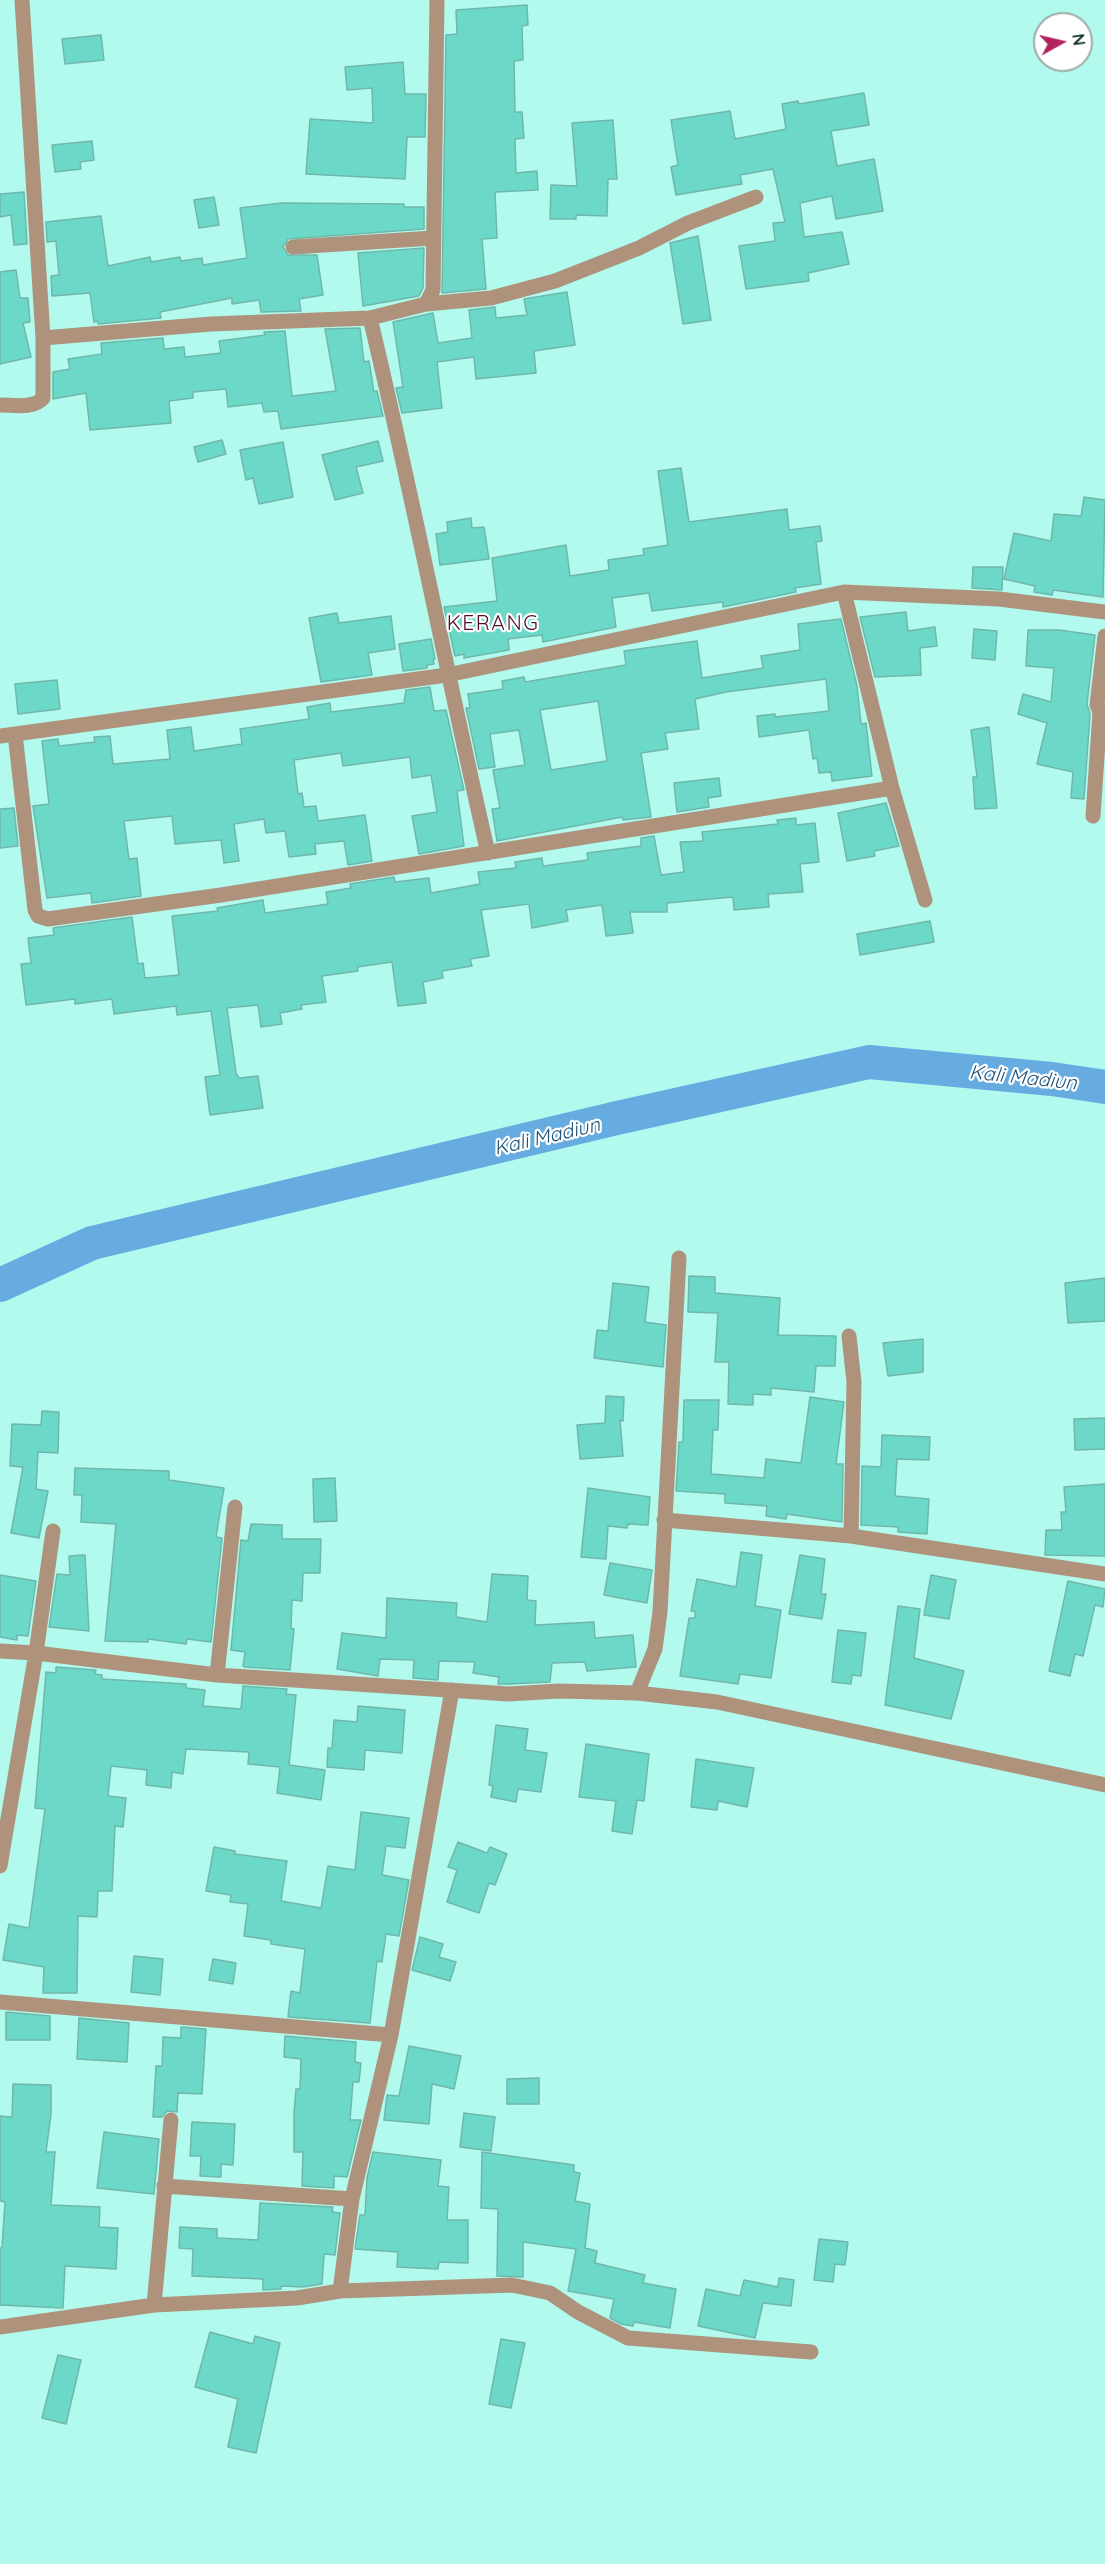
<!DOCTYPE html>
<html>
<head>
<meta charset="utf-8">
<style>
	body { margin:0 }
	#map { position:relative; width:1105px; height:2564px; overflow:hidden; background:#b1faed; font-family:Quicksand,sans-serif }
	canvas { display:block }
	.north { position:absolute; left:1033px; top:12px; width:60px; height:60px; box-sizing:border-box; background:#fff; border:2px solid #9eaba9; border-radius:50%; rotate:82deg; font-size:16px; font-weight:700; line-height:24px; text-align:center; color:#0d2c27 }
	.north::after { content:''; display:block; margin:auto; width:21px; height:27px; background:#b1245d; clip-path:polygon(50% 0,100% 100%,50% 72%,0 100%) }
</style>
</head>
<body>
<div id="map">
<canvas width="1105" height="2564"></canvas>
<div class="north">N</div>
</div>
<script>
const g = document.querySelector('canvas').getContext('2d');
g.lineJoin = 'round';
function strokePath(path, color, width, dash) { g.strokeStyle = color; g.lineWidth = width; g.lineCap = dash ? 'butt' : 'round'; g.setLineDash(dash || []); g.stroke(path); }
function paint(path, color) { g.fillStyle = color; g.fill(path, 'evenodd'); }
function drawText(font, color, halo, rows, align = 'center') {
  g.font = font + ' Quicksand,sans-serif'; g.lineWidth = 4.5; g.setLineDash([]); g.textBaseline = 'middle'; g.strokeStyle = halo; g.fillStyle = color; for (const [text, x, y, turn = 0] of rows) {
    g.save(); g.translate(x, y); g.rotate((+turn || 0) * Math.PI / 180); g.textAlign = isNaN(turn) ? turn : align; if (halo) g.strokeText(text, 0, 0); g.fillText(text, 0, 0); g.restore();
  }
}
strokePath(new Path2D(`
	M0,1285L92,1243L617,1118L869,1062L1052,1079L1105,1087`), '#66ace0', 34);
const building = new Path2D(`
	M527,5L528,25L522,26L523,60L514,61L515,112H522L524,138L515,139L516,173L537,171L538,190L495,192L497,238L482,239L486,289L442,293L446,35L457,34L456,10Z
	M101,35L104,60L65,64L62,39Z
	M403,62L405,94H426L425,137H407L405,179L306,174L310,119L373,123L372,88L347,90L345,67Z
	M864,93L869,125L831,131L837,166L874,159L883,211L836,219L832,196L800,203L804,237L842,232L849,264L808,273L809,281L746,289L739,246L775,241L773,223L785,222L773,169L740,175L742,184L676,195L671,167L678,165L671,120L730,111L735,139L786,129L782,104L798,101L799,104Z
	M613,120L617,179H608L607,216L576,215V219H550L551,185L577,186L572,123Z
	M92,141L94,160L80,162L81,169L55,172L52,145Z
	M24,192L27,244L14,245L11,215L0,217V194Z
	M214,197L219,225L199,228L194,200Z
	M281,203L404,204V207H424V229L288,239L283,247L288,255H317L323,295L299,299L301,311L261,312L259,300L232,304V298L160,312L161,318L98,324V321L94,322L90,293L52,296L51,276L59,275L56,241L47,242L46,222L101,216L108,266L150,257L151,262L180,257L181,261L202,258L203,265L247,258L240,208Z
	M698,236L711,320L683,324L670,243Z
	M424,248L423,288L419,296L363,306L358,253Z
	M16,270L20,298H28L30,322L23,323L31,357L0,364V272Z
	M567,292L575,345L534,351L536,373L476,379L474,357L437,362L442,408L402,413L396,388L403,387L393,322L433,313L438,343L472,338L469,310L495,307L496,318L527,315L524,299Z
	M360,328L364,362L369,361L374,392L377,391L383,416L281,429L278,411L264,412L262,403L228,407L226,389L193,392V398L169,401L171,423L90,430L86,393L53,399V372L70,369L68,359L102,354L101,343L163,338L164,349L184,347L185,357L221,353L219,341L265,335L264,332L285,331L292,396L336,391L325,329Z
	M222,440L226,454L198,462L194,447Z
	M378,441L383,461L356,467L363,493L335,500L322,455Z
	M283,442L293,497L259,504L253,478L246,480L240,450Z
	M681,468L689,522L787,509L789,530L820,526L822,541L816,542L821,584L795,588L796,592L723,607V602L652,611L649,593L612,598L616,627L543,642L542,635L508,639L509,650L464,658V654L455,656L444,607L497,601L492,558L566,545L570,576L609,570L608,560L644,555L643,549L668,545L658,471Z
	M1084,497L1105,500L1103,597L1053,590L1052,595L1034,592L1035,586L1004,579L1014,533L1051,541L1054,514L1081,516Z
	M471,518L472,528L484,527L489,559L440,565L436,534L448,532L447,522Z
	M973,567H1003L1002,590L972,588Z
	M906,612L908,631L935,627L937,646L920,648L921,675L875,677L860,617Z
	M337,613L339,623L391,616L395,649L368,653L372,675L321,682L309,618Z
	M841,619L857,686L861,724L866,723L872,776L832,781L831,772L819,773L817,758L813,759L809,730L759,737L757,716L775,714V717L829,711L826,679L726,692L695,699L699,729L665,733L668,749L641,753L651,817L623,820L622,817L497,841L492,809L500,808L493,770L525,765L519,730L490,734L495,767L479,769L466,708H470L468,694L503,689L502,681L524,677L525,682L626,665L624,651L697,641L702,678L763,668L761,656L800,650L798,624ZM598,701L607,761L551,770L540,710Z
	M974,629L997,631L995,660L972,658Z
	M1028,630H1059L1095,635L1087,704L1090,714L1084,799L1071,798L1073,772L1037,764L1047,723L1018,714L1023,694L1051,702L1054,668L1026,666Z
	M431,639L435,659H433L434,664L427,665V668L403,671L399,644Z
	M57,680L60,709L18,714L15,684Z
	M430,687L434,711L446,710L464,790L457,791L464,846L419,854L412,816L437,812L431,775L412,778L410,757L343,766L341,753L294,760L298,794L302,793L304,807L316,806L318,821L365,815L372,861L348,865L344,841L315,844L316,854L289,857L285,831L266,833L264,819L234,824L239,861L224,863L221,840L175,844L172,816L124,821L129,859L137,858L141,896L92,903L91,893L47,898L33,806L49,804L42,741L58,739L59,746L95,742L94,737L110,736L113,764L170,759L167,730L191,727L194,751L242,744L240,729L309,719L307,707L330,703L331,712L404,703L406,690Z
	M989,727L997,808L975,809L973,777H977L971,730Z
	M719,778L721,796L708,798L709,807L677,812L674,783Z
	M886,803L899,846L874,851L875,856L847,861L838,813Z
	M14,808L18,846L0,848V809Z
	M796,818V825L815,823L819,862L800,864L803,892L768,894L769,907L734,910L733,897L667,903V912H630L633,933L606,936L602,905L566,910L568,921L532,928L529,904L481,910L489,956L470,959L472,966L442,971L443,978L423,982L426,1003L398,1006L392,962L357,967L358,971L322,976L326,1002L301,1005L302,1009L280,1013L282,1024L261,1027L258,1005L227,1008L236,1073L239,1078L258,1076L263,1108L210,1115L205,1077L220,1075L211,1011L177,1015L176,1006L114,1014L112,999L75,1004V999L26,1005L21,964L31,963L28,938L54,935L53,928L132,917L138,964L143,963L145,978L179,975L172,916L218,911L217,908L263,900L265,913L328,904L326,892L351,888L350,884L394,877L395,882L429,878L431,893L480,884L478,872L516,868L515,862L542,858L543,866L588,860L587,853L641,846V838L654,836L661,875L684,872L680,842L703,841L702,832L778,824L777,820Z
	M930,921L934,942L860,955L857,934Z
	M689,1276L715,1277V1293L780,1298L778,1335L836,1336L835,1366H816L814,1392L771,1388V1395L753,1394V1405L728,1404L729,1362H715L718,1313L688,1312Z
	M1105,1278V1321L1068,1323L1065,1283Z
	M613,1283L649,1287L645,1322L666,1325L663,1367L594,1358L597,1330L608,1331Z
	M923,1339V1372L888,1376L883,1343Z
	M606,1396L624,1397L623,1421L620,1420L623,1456L580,1459L577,1425L605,1423Z
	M810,1397L844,1402L836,1464H843L842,1522L787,1514L786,1519L766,1516L767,1506L725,1503V1494L676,1491L679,1442H683L684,1400H719L718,1430H713L711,1474L764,1478L766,1459L801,1463Z
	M42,1411L59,1412L58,1453L38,1452L36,1489L48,1491L39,1538L11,1533L23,1467L10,1466L12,1424L41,1425Z
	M1105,1418V1449L1075,1450L1074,1419Z
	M882,1435L930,1437L929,1460L897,1459L895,1496L929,1499L927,1534L898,1532V1527L861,1525L862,1466L881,1467Z
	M75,1468L169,1471V1480L224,1488L216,1537L222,1538L211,1642L187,1639L186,1644L148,1639V1642L105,1641L116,1524L81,1522L82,1495H74Z
	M335,1478L337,1521L314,1522L313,1479Z
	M1105,1484V1556L1045,1555L1046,1530H1062L1061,1512H1066L1064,1487Z
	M588,1488L650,1497L648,1525L628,1524L627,1528L608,1526L606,1559L581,1557Z
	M251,1524L282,1525V1539H321L320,1573H303L302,1601L292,1600L291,1628L294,1629L290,1670L245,1667L243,1666L245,1652L231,1650L241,1540L248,1541Z
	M741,1552L762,1555L755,1606L781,1610L771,1678L740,1674L738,1684L680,1676L689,1618H695V1611H691L697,1579L736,1587Z
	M85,1555L89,1631L49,1627L57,1574L70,1575L69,1556Z
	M800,1555L825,1559L821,1594H826L822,1619L789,1614Z
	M610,1563L652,1570L647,1603L604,1595Z
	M492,1574L528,1576L527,1600L536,1601L535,1625L594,1622L595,1638L633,1635L636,1667L587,1671L585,1662L552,1663L550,1682L509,1684H498L499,1677L473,1673L475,1662L439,1661L438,1680L413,1678L414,1660L380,1659L378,1676L337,1669L342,1633L386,1638L387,1598L457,1603L456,1617L487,1622Z
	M0,1575L36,1581L28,1636L17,1635V1640L0,1637Z
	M931,1575L956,1580L949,1619L924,1615Z
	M1068,1581L1105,1589L1103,1607L1095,1605L1083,1656L1075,1654L1070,1676L1049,1671Z
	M898,1606L920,1609L914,1658L964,1671L951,1719L885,1705Z
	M838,1630L866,1633L861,1676L852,1675L851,1684L832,1682Z
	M56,1667L96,1670L95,1674L102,1675V1679L186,1684V1688L205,1690L203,1706L241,1709L243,1686L287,1689L286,1694L296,1695L289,1765L325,1770L321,1800L277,1793L280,1767L248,1764L249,1752L186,1749L183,1774L172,1772L171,1788L146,1785L147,1770L111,1766L108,1796L126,1798L123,1827L115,1826L112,1891H98L97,1917L78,1916L77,1993H43L44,1967L3,1960L9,1924L29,1928L45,1809L35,1808L46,1672L56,1673Z
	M358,1706L405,1710L402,1753L365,1750L364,1770L327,1767L328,1748H332L334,1720L357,1722Z
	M496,1725L528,1729L525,1750L547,1753L541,1792L518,1789L516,1802L491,1797L493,1786L489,1785Z
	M586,1744L649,1754L644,1801L637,1800L632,1834L612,1831L616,1801L579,1797Z
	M696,1759L754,1768L747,1807L718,1801L717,1810L691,1807Z
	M361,1812L409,1818L405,1848L386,1846L382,1875L409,1880L399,1936L386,1934L382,1962L377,1961L370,2023L288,2017L291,1991L300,1993L305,1949L271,1944V1940L244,1936L248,1904L230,1902L231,1895L206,1891L214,1847L235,1851V1854L287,1861L281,1901L321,1908L328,1866L355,1870Z
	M458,1842L487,1853L490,1847L507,1854L495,1885L489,1883L479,1913L447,1902L457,1870L448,1867Z
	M420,1937L443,1944L439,1957L456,1962L450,1981L412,1970Z
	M134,1956L163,1959L160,1995L131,1992Z
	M213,1959L236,1963L233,1984L209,1980Z
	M6,2012L50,2016V2040H6Z
	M79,2018L129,2023L127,2062L77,2059Z
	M181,2027L206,2029L202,2094L178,2093L177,2112L167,2111L162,2117H153L156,2066H162L163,2037L181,2038Z
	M285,2036L356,2042L355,2062L361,2063L359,2082H353L350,2120H361L347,2177L334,2176V2188L302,2186L303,2152H294V2113L296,2089H300L301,2059L284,2057Z
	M409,2046L461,2056L454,2089L432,2084L429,2124L384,2120L387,2095L399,2096Z
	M539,2078V2104H507V2079Z
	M13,2084L51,2085V2114L46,2152H55L51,2205L100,2207L99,2227L118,2228L116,2269L65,2266L63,2308L0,2305V2248H2L5,2202L0,2201V2116L12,2117Z
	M464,2113L495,2117L491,2151L460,2147Z
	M192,2122L235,2124L233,2165L221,2164V2177L200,2176L201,2156H190Z
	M104,2132L159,2139L154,2194L97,2188Z
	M373,2152L441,2160L438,2186L449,2187L447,2220H468V2263L439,2262L438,2269L397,2267L398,2252L355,2249L360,2215H365L367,2178Z
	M482,2152L574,2165V2172L580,2173L575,2201L590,2204L585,2248L597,2251L595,2263L645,2275L643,2283L676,2289L670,2328L634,2322L633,2326L621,2324L610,2318L614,2299L568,2291L576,2249L523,2242V2277L497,2276L498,2209L481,2208Z
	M260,2203L333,2207L332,2212L340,2213L335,2255L324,2254L322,2284L303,2287L281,2286V2289L263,2290V2279L192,2276L193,2249L179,2248L180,2227L217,2229V2238L258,2240Z
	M819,2239L848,2242L845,2265L835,2264L833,2282L814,2280Z
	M779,2278L794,2280L791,2306L763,2303L755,2338L698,2326L706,2289L740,2296L744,2280L778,2287Z
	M210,2332L253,2344L255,2336L280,2343L256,2453L228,2447L238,2399L195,2387Z
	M501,2339L525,2343L511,2408L489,2404Z
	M58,2355L81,2360L66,2424L42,2418Z`);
paint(building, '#6cd9c8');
strokePath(building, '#70b7ab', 1.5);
strokePath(new Path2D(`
	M437,0L433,290L426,304L370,318C413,496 447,675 488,853
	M293,247L433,238
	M426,304L491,298L555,281L639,248L688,223L756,197
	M43,338L211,324L370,318
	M0,405C13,405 34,409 43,398V338L22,0
	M15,734L35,910L38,916L48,919L221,895L892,788L844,592
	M0,736L447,675L844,592L999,599L1105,612
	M892,788L925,900
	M1093,816L1100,712L1097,705L1105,636
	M849,1336L854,1382L851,1536
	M664,1520L851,1536L1105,1574
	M0,1651L36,1653L53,1531
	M217,1675L235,1507
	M637,1693L655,1649L660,1612L679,1258
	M0,1866L36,1653L217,1675L509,1694L559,1691L637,1693L717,1702L1105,1785
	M0,2002L391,2035
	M164,2186L352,2199
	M340,2291L352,2199L391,2035L452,1690
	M154,2305L171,2120
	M0,2327L154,2305L297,2298L340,2291L512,2285L550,2293L578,2312L628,2338L811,2352`), '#ae927b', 15);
drawText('italic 20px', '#205478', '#fff', [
	["Kali Madiun",1023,1078,6],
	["Kali Madiun",547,1137,-13]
]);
g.letterSpacing = '1.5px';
drawText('21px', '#500d27', '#fff', [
	["KERANG",493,624]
]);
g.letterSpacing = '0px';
</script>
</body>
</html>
